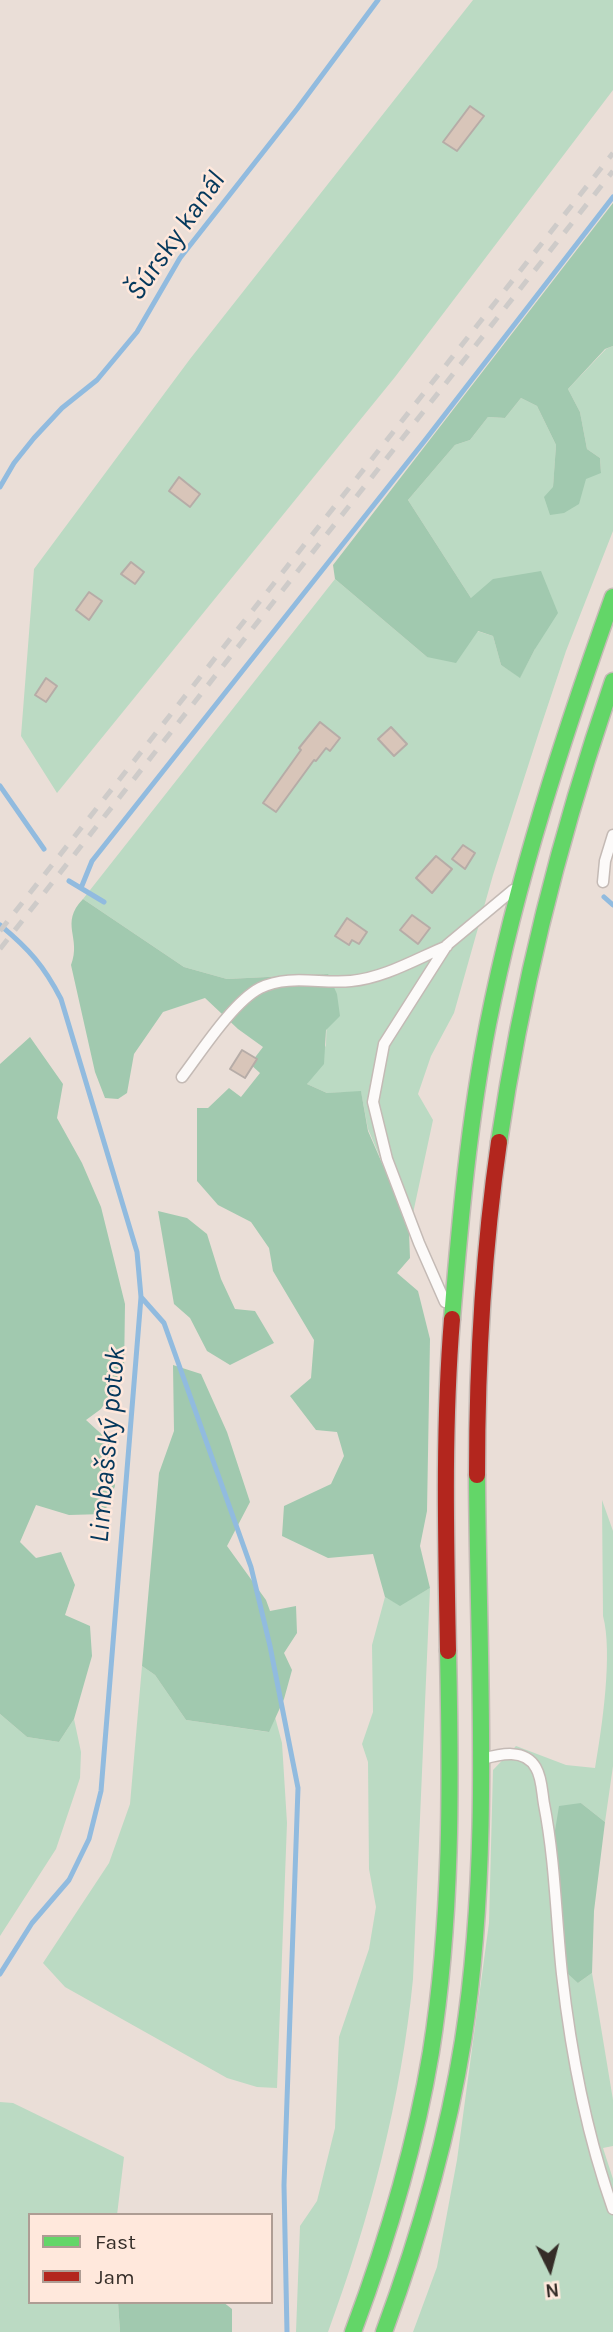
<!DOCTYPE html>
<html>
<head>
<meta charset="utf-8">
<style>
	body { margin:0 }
	#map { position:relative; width:613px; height:2332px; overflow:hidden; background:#eaded7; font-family:Karla,sans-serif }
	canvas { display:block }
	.legend { position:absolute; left:28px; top:2213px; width:245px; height:91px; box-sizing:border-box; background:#ffe8dc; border:2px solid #ae9d94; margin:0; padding:9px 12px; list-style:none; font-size:21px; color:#352d28 }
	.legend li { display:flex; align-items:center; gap:14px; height:35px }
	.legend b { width:35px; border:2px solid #ae9d94 }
	.north { position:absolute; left:515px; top:2234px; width:70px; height:70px; -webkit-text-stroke:5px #ffe8dc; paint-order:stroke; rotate:174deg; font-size:19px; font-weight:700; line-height:28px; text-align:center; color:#352d28 }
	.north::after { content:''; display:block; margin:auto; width:24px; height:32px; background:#352d28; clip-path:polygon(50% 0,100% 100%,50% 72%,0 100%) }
</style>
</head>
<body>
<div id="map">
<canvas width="613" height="2332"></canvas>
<ul class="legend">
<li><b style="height:9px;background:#63d668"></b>Fast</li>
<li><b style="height:9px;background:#b3261e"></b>Jam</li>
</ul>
<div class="north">N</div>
</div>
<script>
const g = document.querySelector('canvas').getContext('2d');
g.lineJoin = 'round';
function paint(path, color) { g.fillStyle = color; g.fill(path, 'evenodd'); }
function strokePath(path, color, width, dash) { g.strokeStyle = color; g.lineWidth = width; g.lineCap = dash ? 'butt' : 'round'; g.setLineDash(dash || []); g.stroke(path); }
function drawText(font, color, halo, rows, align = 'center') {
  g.font = font + ' Karla,sans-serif'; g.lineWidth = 5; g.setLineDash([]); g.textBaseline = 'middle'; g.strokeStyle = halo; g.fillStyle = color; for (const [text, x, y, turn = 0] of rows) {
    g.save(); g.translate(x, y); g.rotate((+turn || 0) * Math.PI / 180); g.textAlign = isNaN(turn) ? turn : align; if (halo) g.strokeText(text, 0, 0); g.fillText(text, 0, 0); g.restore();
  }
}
paint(new Path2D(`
	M473,0H613V90L395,377L57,793L21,736L34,569L190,359Z
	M613,346V531L566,651L539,732L493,875L454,1013L431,1056L418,1094L433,1120L409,1232L402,1209L368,1129L361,1092L327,1093L307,1084L326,1045L328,974L227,979L184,967L83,899L335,579L427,657L477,631L493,636L501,665L520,677L535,649L471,598L408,500L455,445L470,440L488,417L505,418L521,398L537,406L556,445L553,488L601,472L600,458L587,449L580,412L568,389L606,349Z
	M602,1500L613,1531V1766L605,1822L581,1803L554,1837L561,1897L578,1983L592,1973L613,2100V2146L603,2148L613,2179V2332H413L437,2267L457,2160L489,1923L493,1770L516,1746L566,1765L595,1768C602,1728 613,1653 603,1616Z
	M430,1588L413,1979C401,2100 370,2218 328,2332H296L300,2226L317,2201L335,2128L339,2037L369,1949L376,1907L369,1869L368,1762L362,1744L373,1712L372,1645L385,1597L400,1605Z
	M142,1666L155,1675L186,1720L268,1732L275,1717L282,1743L287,1823L277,2088L257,2087L227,2078L65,1987L43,1963L109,1863L130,1804Z
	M0,1714L27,1737L59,1742L74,1719L81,1752L80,1778L56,1849L0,1936Z
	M0,2102L13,2103L124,2157L117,2215H30V2302H118L120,2332H0Z`), '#bbdac3');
paint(new Path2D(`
	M613,203V346L605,349L568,389L580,412L587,449L600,458L601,473L586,479L579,504L564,513L550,515L544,497L553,487L556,445L537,406L521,398L505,418L488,417L470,440L455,445L408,500L471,598L493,579L541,571L558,613L535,649L520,678L501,665L493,636L478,631L456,663L427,657L335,579L333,565Z
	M83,899L184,967L227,979L328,974L337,994L340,1016L326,1030L324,1064L307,1084L327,1093L361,1091L368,1131L402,1209L409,1232L410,1258L397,1273L418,1291L430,1339L427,1511L420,1546L430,1588L400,1606L385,1597L373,1554L328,1558L282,1536L284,1506L331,1484L344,1456L337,1432L316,1430L290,1396L311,1378L314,1340L273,1271L269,1248L251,1222L218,1205L197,1181V1108H208L229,1088L241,1097L260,1073L250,1064L263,1047L238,1029L205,998L163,1012L134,1054L127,1093L118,1099L105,1098L95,1072L71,965C82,937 59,924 83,899Z
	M30,1037L63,1084L57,1118L82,1163L101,1207L125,1304L124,1373L101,1409L86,1420L109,1441L115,1486L104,1514L69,1515L36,1505L20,1542L36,1558L61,1552L75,1585L65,1615L90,1626L92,1656L74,1719L59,1742L27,1737L0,1714V1064Z
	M158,1211L187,1218L207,1234L221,1279L235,1309L255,1311L274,1343L230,1365L207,1351L190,1318L174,1304Z
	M173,1365L201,1374L227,1432L250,1502L227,1546L266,1600L270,1611L296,1606L297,1633L284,1653L292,1670L284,1699L269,1732L186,1720L155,1675L142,1666L159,1473L174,1431Z
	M581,1803L605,1822L594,1911L592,1973L578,1983L566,1972L554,1837L559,1806Z
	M118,2302H223L232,2309V2332H120Z`), '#a1c9af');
strokePath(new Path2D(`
	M0,487L14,463L34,438L62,408L97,380L137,332L180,258L297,109L378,0
	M0,786L44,849
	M69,881L104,902
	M81,888L92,861L426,439L613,197
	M604,897L613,905
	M0,925C29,949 44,966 61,999L137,1252L141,1297L101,1791L89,1839L69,1880L32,1923L0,1974
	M141,1297L164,1323L251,1567L270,1646L298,1788L284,2185L287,2332`), '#91bbdf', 5);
const building = new Path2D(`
	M470,106L484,116L457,151L443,142Z
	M179,477L200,494L190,507L169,491Z
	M131,562L144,572L135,584L121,574Z
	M89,592L102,601L89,620L76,610Z
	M46,678L57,686L46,702L35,695Z
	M320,722L340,738L330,751L326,748L316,761L314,760L276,812L263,803L301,750L299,748Z
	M391,727L407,744L394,756L378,739Z
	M463,845L475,853L465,869L452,859Z
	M436,856L452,869L432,893L416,878Z
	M412,915L430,928L418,944L400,930Z
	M347,918L367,932L359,944L352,940L349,945L335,936Z
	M242,1050L257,1059L245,1078L230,1069Z`);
paint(building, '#d8c5b9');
strokePath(building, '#b6aca7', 2);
const lane = new Path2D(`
	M603,882L605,861L613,835
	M182,1077C201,1052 233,1002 260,988C288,974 321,984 351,981C384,978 416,959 447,946
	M445,1302L419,1243L387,1159L373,1102L384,1044L447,945L513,890
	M483,1759C500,1754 525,1748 536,1768C542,1778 542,1793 544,1804C555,1860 556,1918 562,1974C571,2054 586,2133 613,2209`);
const fast = new Path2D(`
	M499,1142C522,985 561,831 613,681
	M452,1319C460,1221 469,1121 488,1024C517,878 563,737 613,597
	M353,2332C387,2241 415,2148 431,2052C452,1920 451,1785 448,1651
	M384,2332C419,2237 447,2141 463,2041C492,1855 478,1663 477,1475`);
const jam = new Path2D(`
	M477,1475C477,1363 483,1252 499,1142
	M448,1651C446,1540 443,1430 452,1319`);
strokePath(lane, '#c4bab5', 13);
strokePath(fast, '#c4bab5', 19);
strokePath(jam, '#c4bab5', 19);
strokePath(lane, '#fcfaf9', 10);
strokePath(fast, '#63d668', 16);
strokePath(jam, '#b3261e', 16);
strokePath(new Path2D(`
	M0,931L613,153
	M0,949L613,171`), '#cecbc9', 5, [12, 12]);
drawText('italic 28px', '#04385c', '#ffe8dc', [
	["Šúrsky kanál",176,236,-55],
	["Limbašský potok",108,1445,-85]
]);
</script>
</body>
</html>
